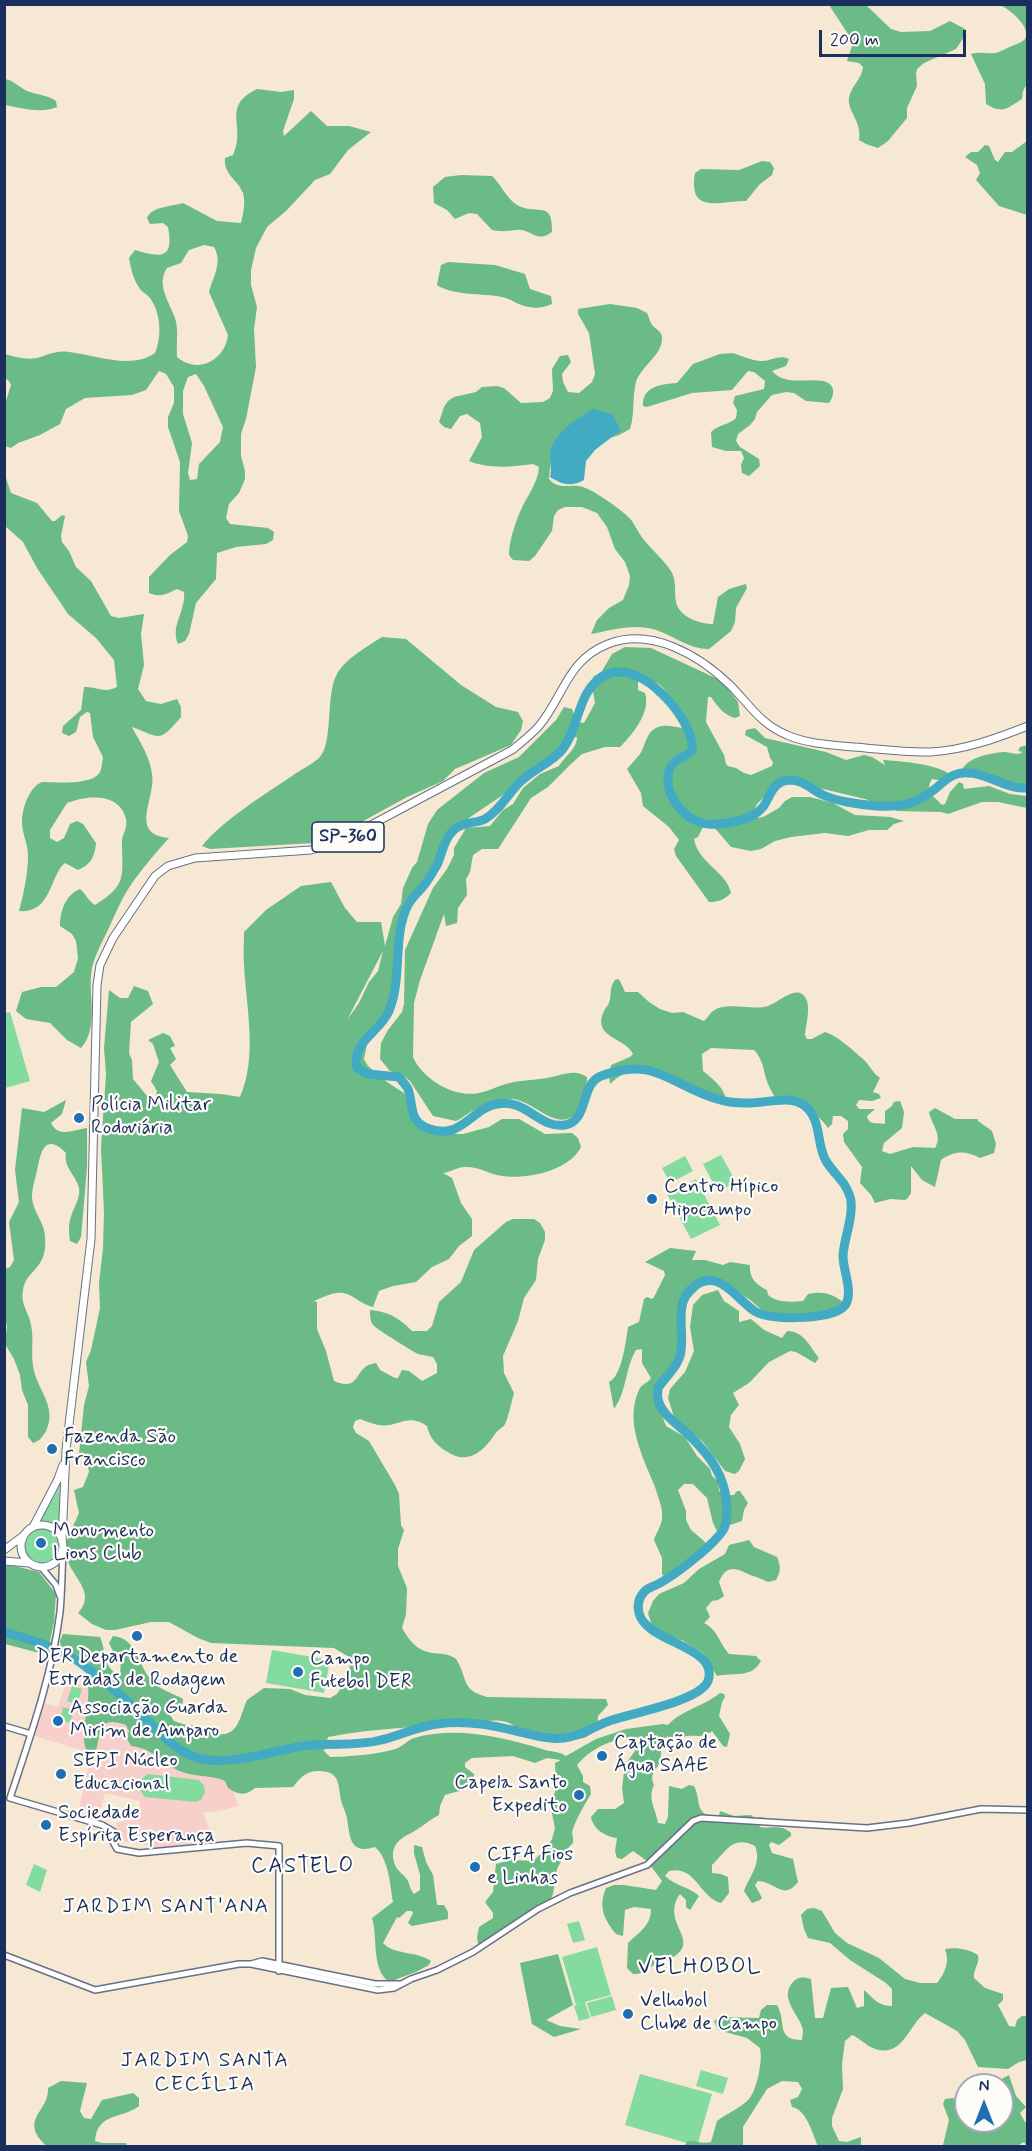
<!DOCTYPE html>
<html>
<head>
<meta charset="utf-8">
<style>
	body { margin:0 }
	#map { position:relative; width:1032px; height:2151px; overflow:hidden; background:#f6e8d2; font-family:Mynerve,sans-serif }
	canvas { display:block }
	.frame { position:absolute; inset:0; border:6px solid #1b2f5e; pointer-events:none }
	.north { position:absolute; left:954px; top:2073px; width:60px; height:60px; box-sizing:border-box; background:#fdfcf7; border:2px solid #a3aaba; border-radius:50%; rotate:0deg; font-size:16px; font-weight:700; line-height:24px; text-align:center; color:#1b2f5e }
	.north::after { content:''; display:block; margin:auto; width:21px; height:27px; background:#1f6fb2; clip-path:polygon(50% 0,100% 100%,50% 72%,0 100%) }
	.scale { position:absolute; left:819px; top:30px; width:147px; height:27px; box-sizing:border-box; border:3px solid #1b2f5e; border-top:0; padding-left:8px; font-size:18px; line-height:21px; white-space:nowrap; color:#1b2f5e; -webkit-text-stroke:4px #fdfcf7; paint-order:stroke }
</style>
</head>
<body>
<div id="map">
<canvas width="1032" height="2151"></canvas>
<div class="frame"></div>
<div class="north">N</div>
<div class="scale">200 m</div>
</div>
<script>
const g = document.querySelector('canvas').getContext('2d');
g.lineJoin = 'round';
function paint(path, color) { g.fillStyle = color; g.fill(path, 'evenodd'); }
function strokePath(path, color, width, dash) { g.strokeStyle = color; g.lineWidth = width; g.lineCap = dash ? 'butt' : 'round'; g.setLineDash(dash || []); g.stroke(path); }
function drawText(font, color, halo, rows, align = 'center') {
  g.font = font + ' Mynerve,sans-serif'; g.lineWidth = 4.5; g.setLineDash([]); g.textBaseline = 'middle'; g.strokeStyle = halo; g.fillStyle = color; for (const [text, x, y, turn = 0] of rows) {
    g.save(); g.translate(x, y); g.rotate((+turn || 0) * Math.PI / 180); g.textAlign = isNaN(turn) ? turn : align; if (halo) g.strokeText(text, 0, 0); g.fillText(text, 0, 0); g.restore();
  }
}
paint(new Path2D(`
	M67,1680L92,1688L129,1719L226,1773L239,1806L214,1812H203L214,1841L163,1848L119,1840L116,1823L134,1818L140,1806V1801L105,1793L98,1819L78,1814L91,1753L31,1735L40,1702L58,1707Z`), '#f7d0cb');
paint(new Path2D(`
	M10,1012L30,1081L5,1088V1013Z
	M721,1155L736,1182L718,1192L703,1164Z
	M685,1156L693,1171L670,1183L662,1168Z
	M696,1179L720,1225L691,1239L667,1194Z
	M60,1486L59,1529L47,1521H40Z
	M25 1546a17 17 0 1 1 34 0a17 17 0 1 1-34 0Z
	M272,1650L330,1660L324,1693L266,1683Z
	M72,1686L82,1689L77,1704L67,1701Z
	M63,1707L74,1710L70,1723L60,1720Z
	M148,1774L199,1780L204,1786L205,1792L201,1800L195,1802L145,1797C137,1788 138,1780 148,1774Z
	M34,1864L47,1870L40,1892L26,1885Z
	M579,1921L585,1940L573,1943L567,1924Z
	M597,1947L611,1995L585,2002L590,2018L579,2021L574,2006L584,2003L576,2005L562,1957Z
	M612,1996L616,2010L591,2017L587,2003Z
	M701,2070L728,2078L723,2094L696,2086Z
	M640,2074L712,2094L697,2146L625,2125Z`), '#83db9f');
paint(new Path2D(`
	M829,5H866L891,29L901,32L930,31L950,21L965,29L966,34L956,49L924,63L917,69L916,74L917,86L907,108V118L888,141L878,148L866,144L859,140C862,121 847,111 849,98C851,86 862,79 863,67L859,63L847,61L852,46L850,37Z
	M1000,5H1028L1027,84L1023,91L1022,99C1006,109 1003,114 986,104L985,84L971,54C979,51 986,54 995,53C1001,52 1007,48 1012,46C1016,44 1023,42 1025,39C1032,27 1009,9 1000,5Z
	M5,79C13,80 19,87 27,91C37,95 48,95 56,101L57,107C41,114 21,108 5,105Z
	M257,89L281,92L294,90V99L283,131L284,136L311,111L327,126H349L371,132L348,150L330,174L315,180L287,210L267,227L256,248L251,270V285L257,307L254,329L256,367L246,419L241,434V456L245,471V479L239,493L229,504L226,518L230,524L268,528L274,532L273,540L266,544L236,547L217,553L216,579L196,603L189,634L185,641L178,644C170,626 186,611 184,592L177,589C166,594 161,598 149,593V577L170,555L187,542L188,536L179,511L180,462L168,427V417L174,403V387L166,374L159,371L146,390L132,395L85,398L66,409L60,424L40,435L18,443L11,448L5,446V404L11,385L9,381L5,378V354C15,357 26,360 37,358C48,355 56,350 69,352C96,355 131,370 155,353C162,337 161,313 150,298C147,294 143,293 140,289C133,279 131,269 129,258L135,250C162,258 174,259 168,227L163,223L150,224L147,218C152,206 171,207 183,203L217,221L241,223C243,214 246,203 243,193C238,180 223,174 225,158L233,155C247,126 220,107 257,89ZM204,245L214,247C223,262 213,277 209,292L228,335C225,360 198,375 177,357C176,345 179,330 175,318C169,301 156,285 167,268L181,263L189,250ZM196,374L204,386L223,427L220,442L199,464L197,479L190,480L188,473L192,443L183,414V391L188,377Z
	M1027,141V215L999,206L976,180L980,173L977,165L965,157L971,152H978L985,145L989,146L995,160L998,162L1005,152H1012Z
	M762,161L770,162L774,168L772,175L760,184L746,201C719,201 688,215 695,173L701,169L739,170Z
	M461,175L492,176C501,184 506,198 517,205C537,216 553,199 552,232C537,244 530,228 516,230C507,231 501,232 492,230L477,214L469,213L455,219L447,210L434,203L433,187L445,177Z
	M448,262L495,265L525,274L530,289L551,296L552,304C545,307 537,309 529,307C519,306 512,299 502,297C483,293 453,296 437,285L441,265Z
	M610,304L637,308L647,313C649,317 650,323 653,326C657,330 661,331 662,337C663,355 641,366 636,382C632,397 635,414 630,429L619,435L551,457L549,479C559,491 570,483 583,487C595,491 624,511 632,521C636,527 639,534 644,540C652,550 664,560 671,571C677,581 674,592 676,602C679,617 700,624 713,624L718,597L729,589L746,584L747,588L736,608L735,622L731,631L709,649C689,649 674,636 656,630C634,623 613,630 591,634L597,620L609,608L623,600L629,585L630,576L625,562L615,549L607,527L597,513L582,507H565L558,510L554,516L552,531L535,556L529,561L513,560L509,555C509,541 515,524 520,512C526,497 538,484 539,467L533,464C512,467 489,469 469,461L482,437L480,423L467,414L460,416L451,429L444,427L439,422L444,407L448,401L454,397L476,392L482,387L497,386L504,388L521,403L543,402L550,398L553,391L552,369L560,356L568,355L571,362L562,374L563,382L568,392L579,393L592,382L595,374L589,333L578,314V309Z
	M733,353C742,356 750,360 760,361C771,362 778,354 789,359L786,366L772,371C785,386 806,378 823,381C836,384 835,395 829,403L806,401L794,393L786,392L772,395L757,412L755,419L750,425L738,434L736,441L740,447L759,459L760,466L749,476L742,473L741,465L744,458L741,451H726L712,447L711,432C719,424 729,425 736,418L737,410L733,403L735,396L764,389L765,381L754,372L748,371L732,390L692,393L647,407L643,406C642,386 662,384 677,383L693,364L720,354Z
	M5,475L11,493L37,503L52,521H55L62,515L65,516L61,536L62,542L69,551L76,567L91,581L111,616L119,618L144,614L141,634L144,665L138,689L146,701L161,704L177,699L181,707V717C159,743 161,738 132,727C140,742 150,757 152,774C156,799 128,834 169,838C153,856 136,875 124,896C118,907 113,919 108,930C102,942 95,955 92,968C87,993 100,1027 81,1048L67,1040L50,1023L26,1019L16,1011L22,992L41,987H56L74,972L78,958L76,941L72,934L60,926C60,912 65,895 80,889C86,894 88,901 95,905C128,885 122,875 122,842C122,834 128,828 126,819C120,792 86,795 67,803L50,830V838L57,842L64,838L70,824L77,821L83,824L96,843C95,857 90,865 78,870L65,863C50,874 52,914 19,911C24,892 28,874 28,855C28,844 22,833 22,822C22,809 29,787 42,782C55,782 92,786 100,772C102,768 102,762 103,757L93,737L90,713L87,712L80,717L76,732L69,736L62,733L63,726L81,710L84,687C96,686 104,694 117,687L114,660L96,638L68,614L37,568L23,542L5,526Z
	M382,637L406,639L461,685L496,707L518,712L523,721L521,730L511,745L455,769L443,781L407,797L349,829L313,843L210,849L202,846C222,821 265,794 292,776C300,770 311,765 319,758C334,743 325,695 337,674C345,659 368,646 382,637Z
	M625,647L651,648L722,681L738,702L740,716L735,718C724,715 718,707 711,697H708L706,722L724,755L726,764L728,766L736,768L744,773L751,775L772,766L773,762L770,758L767,747L745,735L746,730L755,728L765,738L826,752L846,760L864,755L872,757L885,765L883,760C907,762 933,763 954,776L950,782L932,779C924,792 934,796 942,805L945,804L950,792L959,782L963,784L964,789L989,786L1010,794L1027,796V808L998,802H982L948,814L941,812L897,811L865,799L819,788L804,781H795L784,782L769,792L757,804L754,811L756,818L763,817L779,808L785,801L792,797H810L833,803L855,815L890,817L904,821L894,824L887,830H869L848,836L825,833L791,837L775,841L761,849L751,851L731,847L707,819L698,837L694,839C698,863 727,872 731,893C724,900 718,902 709,902L676,856L674,849L679,840L669,827L643,806L641,793L627,769C631,764 636,759 640,754C647,743 646,728 663,726C671,725 681,729 691,728C687,718 681,713 675,705C663,689 662,678 638,681V690L645,693C651,712 633,734 620,747H605L582,754L571,764L548,787L531,798L498,849H482L473,855L470,872L466,879L467,895L458,908L457,923L446,926L444,914L420,980L414,1003L413,1057C423,1080 455,1098 479,1093C490,1091 499,1085 510,1083C522,1080 535,1080 547,1078C561,1076 574,1068 587,1077V1081L581,1107C561,1140 533,1098 511,1099C500,1100 486,1105 476,1109C469,1112 463,1118 456,1121L433,1116L410,1081L404,1076L390,1071L380,1059L381,1043L388,1030L402,1012L404,1004L405,950L433,888L447,869L454,855V848L466,828L490,826L503,810L513,804L523,788L540,774L559,766C565,756 577,749 577,737L570,738L554,759L533,770L528,778L451,830L445,837L443,857L437,869L420,894L409,905L399,944L397,982L391,1006L385,1019L367,1044L364,1059L368,1066L387,1082L404,1093L421,1124L433,1131L441,1134H463L489,1127L502,1119H519L545,1134L572,1133L578,1138L581,1147C569,1172 521,1181 497,1175C486,1172 476,1166 465,1167C457,1167 451,1172 443,1173L452,1178L461,1203L472,1219V1236L459,1246L449,1259L432,1267L416,1282L393,1286L379,1291L373,1307C361,1304 357,1298 347,1294C336,1290 324,1297 314,1301L317,1302V1329L326,1351L334,1381C363,1393 352,1366 376,1363L380,1370L395,1378H398L402,1370L409,1371L422,1381L437,1373V1364L433,1357C428,1356 422,1355 418,1354C412,1351 375,1328 373,1325C370,1320 370,1316 370,1310C387,1311 400,1318 412,1331H427L432,1326L439,1302L461,1282L474,1250L506,1222L513,1219H534L540,1223L545,1232V1240L538,1259L536,1280L524,1298L518,1321L503,1356L504,1373L514,1393C512,1400 508,1419 505,1424C503,1428 497,1430 495,1434C483,1452 467,1466 446,1451C435,1444 430,1438 427,1426C407,1412 398,1428 379,1425C373,1424 366,1421 360,1419L355,1421L353,1427L356,1433L369,1441L395,1485L399,1494L401,1525L404,1530L398,1549V1566L407,1588L406,1614L402,1628C409,1640 417,1651 432,1653C441,1654 448,1653 456,1659C468,1677 460,1690 487,1697L606,1699L608,1705L598,1716L597,1730C593,1732 588,1737 584,1738C570,1742 555,1735 542,1736L541,1740C524,1740 517,1722 501,1721C489,1719 477,1724 465,1724C420,1727 374,1728 328,1737L324,1751L330,1757C346,1757 383,1754 398,1748C404,1745 408,1740 414,1738C456,1726 503,1737 545,1750C552,1752 559,1751 566,1756L596,1739L626,1729L663,1724L668,1725C682,1710 704,1706 720,1693L724,1694L725,1697L722,1702L719,1716L730,1734L727,1747L723,1746L712,1731C698,1742 690,1729 672,1743L667,1741L668,1736L661,1741C660,1747 662,1756 660,1762C656,1771 649,1774 654,1785C647,1799 656,1809 658,1823L665,1824L668,1817L669,1786L682,1789L689,1785L694,1786C702,1801 693,1817 719,1816L720,1811L734,1816L751,1815L755,1818L763,1817V1820L758,1823L760,1827C772,1829 781,1824 791,1833V1836L779,1845L771,1842L769,1845L772,1853L793,1859L798,1882C783,1901 776,1882 758,1881L755,1885L762,1898L760,1900L752,1903L744,1891C750,1875 762,1864 755,1846C732,1835 727,1851 712,1865V1873L721,1874L728,1877L729,1893L721,1903C699,1897 696,1865 669,1871L665,1876C675,1886 690,1887 699,1896L690,1910L686,1907V1900L680,1894C660,1922 700,1939 675,1956C669,1960 663,1960 658,1963C647,1968 647,1974 633,1974L627,1968L628,1943C639,1932 651,1926 651,1909L634,1907L625,1910L623,1936L616,1934C604,1919 598,1907 606,1888L614,1885H624L656,1890L662,1881L647,1861L633,1851L622,1859L617,1858L615,1851L617,1838C606,1837 593,1829 591,1817L598,1809H615L624,1803L622,1788L625,1765L642,1741L637,1737C615,1737 591,1748 577,1765L583,1776V1782L590,1786L591,1794C586,1802 576,1819 573,1829C571,1835 574,1837 573,1843L569,1847L557,1869L553,1894L549,1904L501,1935L488,1945L478,1944L477,1937L479,1927L493,1918V1913L485,1902L493,1892L496,1864L510,1860L533,1861L545,1850L552,1839L555,1828L551,1809L556,1787L555,1763L561,1760L547,1758L535,1763L513,1756L472,1758L465,1763V1767L474,1774V1783C466,1792 455,1791 445,1795L440,1806L439,1815C429,1820 421,1828 411,1833C399,1839 390,1846 394,1862C396,1871 404,1874 408,1881C410,1886 410,1889 414,1894L420,1890V1875L414,1853V1845L422,1847L426,1862L433,1875L437,1905H444L448,1912V1919L412,1926L408,1923L413,1913L412,1911H407L399,1918L397,1917L383,1943C393,1955 417,1951 431,1961L429,1965L416,1972L389,1982C371,1969 378,1937 372,1918L393,1902C390,1885 389,1859 375,1847C349,1855 350,1836 347,1818C346,1812 342,1806 341,1800C338,1786 341,1771 319,1771C306,1771 301,1777 293,1787L255,1788C246,1796 238,1795 228,1788L225,1781C212,1775 196,1777 182,1772C163,1765 154,1748 131,1746L127,1739L129,1731L126,1725C90,1712 105,1744 91,1759C78,1738 86,1723 88,1700C89,1688 88,1675 87,1663L82,1657L61,1648L60,1641L63,1634L100,1637C107,1653 101,1664 119,1676C125,1660 114,1656 109,1643L113,1636C137,1638 138,1665 151,1680C159,1690 173,1693 183,1699L182,1707L170,1715L174,1721C183,1725 192,1725 202,1727C208,1729 213,1733 219,1734C239,1737 241,1712 247,1700L264,1688L290,1689L305,1695L330,1698L337,1694L350,1673L349,1657L334,1648L211,1643L198,1638L169,1622H151L115,1630H106L92,1624L78,1613C97,1592 72,1578 67,1558C63,1540 73,1528 79,1513L74,1490L83,1487L89,1472L86,1456L79,1454L84,1405L89,1386L86,1362L91,1350L100,1308L99,1283L103,1248L104,1212L101,1148L106,1074L104,1048L109,990L120,998H128L134,986L148,991L153,1004L131,1022L129,1053L132,1060L133,1079L148,1097L155,1098L157,1091L151,1081L159,1062L153,1044L148,1040L163,1033L170,1036L175,1046L170,1048L176,1059L170,1065L187,1092L221,1094L240,1097C258,1056 246,1008 244,964C243,953 244,942 244,932L266,910L301,886L331,882L345,908L357,922H381L385,946L393,917L401,904L403,888L412,868L417,862L428,824L437,810L484,773L519,757L556,720L564,707L572,709L577,722L584,723L595,703L592,685L593,677L602,671L612,654ZM383,951L378,971L369,982L359,1003L347,1020Z
	M1027,745V788C1008,788 993,778 974,775L968,778L963,772V768C970,757 991,753 1004,752C1011,752 1016,756 1023,752L1018,751L1020,747Z
	M618,979L620,981L625,992H638L649,1002L660,1009L672,1013L683,1012L704,1021C708,1018 709,1014 713,1011C727,1001 752,1011 768,1006C778,1003 792,988 802,994C813,1002 806,1023 805,1035L807,1039H812L825,1032C838,1036 854,1051 864,1060C870,1066 873,1073 880,1078L873,1092L879,1094L881,1098L872,1101L859,1100L856,1105L859,1109H875L867,1116C869,1126 877,1122 885,1124V1111L892,1106L894,1102L900,1101L904,1112L902,1128L884,1143L882,1151L890,1154L913,1147L935,1148C943,1135 932,1126 929,1112L935,1108L955,1119H978V1121L992,1131L996,1144L994,1153L980,1158C965,1151 956,1150 941,1160L935,1187L922,1180L911,1166V1193L908,1198L905,1200L890,1199L875,1203L871,1195L860,1183L862,1167L844,1142L843,1134L848,1129V1121L841,1116H833L832,1124L828,1128C816,1110 798,1103 777,1102C775,1096 772,1093 770,1088C763,1075 765,1061 754,1050L711,1048L702,1054L703,1071C713,1079 726,1089 726,1102C687,1096 652,1044 610,1084L609,1076L611,1065L630,1057L633,1054C627,1038 591,1038 604,1011C605,1008 608,1006 609,1003C612,994 609,987 615,980Z
	M66,1100L62,1114L51,1123C58,1138 73,1130 87,1128V1168L81,1237L77,1244L70,1241C69,1233 68,1225 71,1217C73,1208 81,1198 79,1188C76,1175 63,1167 66,1153C42,1129 40,1159 36,1175C34,1183 32,1189 32,1198C33,1212 45,1223 45,1237C48,1270 26,1269 23,1290C20,1304 29,1312 31,1325C34,1338 31,1352 33,1366C36,1389 58,1406 46,1431C42,1438 39,1441 33,1443L28,1437V1405L22,1390L20,1375L14,1359L5,1344L7,1326L4,1318L5,1269L10,1267L14,1260L9,1222L19,1202L15,1170L22,1108L44,1112Z
	M670,1248L696,1251L692,1260H705L723,1265L730,1262L750,1265C749,1278 756,1285 767,1290L768,1295C777,1303 791,1302 803,1301L808,1294C821,1291 832,1293 843,1302L834,1311L820,1315L783,1317L764,1312L749,1299L727,1286L710,1282L703,1284L689,1299L681,1315V1338L676,1368L672,1377L659,1394L658,1404L666,1426L685,1437L697,1456L710,1469L712,1476L718,1481L719,1491L725,1495H734L737,1491H740L748,1503L744,1510L742,1521L727,1526L720,1537L713,1523L707,1498L693,1484H684L678,1490L686,1511V1520L691,1530L704,1541L709,1549L681,1571L666,1579L662,1574V1558L654,1540C656,1533 662,1525 662,1518C663,1508 658,1497 655,1487C643,1457 624,1422 639,1390C641,1384 648,1383 651,1378L642,1363V1349L636,1350C625,1368 627,1391 614,1409L609,1382C622,1376 626,1341 628,1327L639,1322L644,1299L647,1297L652,1299L654,1297L665,1275L664,1271L645,1262Z
	M718,1290L724,1301L739,1311V1322L751,1319L764,1330L782,1338L787,1331C804,1331 810,1347 819,1358L815,1363L796,1352L790,1351L769,1362L749,1383L733,1393L739,1405L731,1415L729,1427L740,1444L745,1459L739,1471L735,1474L725,1471L703,1442L674,1417L668,1398L670,1389L685,1372L694,1351L690,1327L693,1305L702,1295Z
	M749,1540L754,1547L777,1557C781,1566 781,1572 776,1580L768,1582C762,1579 757,1577 750,1575C737,1569 727,1563 719,1582L724,1596L718,1600L712,1601L706,1608L710,1617L704,1623C717,1629 720,1644 729,1654L756,1656L761,1661C751,1679 734,1672 717,1676L703,1653L682,1640L659,1636L653,1630L648,1613L653,1601L659,1594L684,1583L699,1569L725,1554L729,1545Z
	M11,1565L39,1572L56,1594L54,1622L47,1655L5,1644L4,1567Z
	M814,1908L822,1911L835,1933L847,1943L879,1958L905,1979L920,1983H937C945,1973 950,1962 945,1949C956,1947 969,1949 978,1955C980,1964 973,1969 974,1978L985,1988L1003,1994V2000L998,2005L1009,2026L1015,2027L1017,2020L1022,2016H1027V2060L1019,2062L1008,2069L978,2067L965,2040L957,2031L925,2013C908,2026 902,2060 873,2048C865,2045 860,2038 852,2035L845,2041L842,2064L843,2089L832,2118V2126L839,2141L847,2142L861,2137V2146H818C812,2133 807,2110 792,2107L790,2100L798,2097L802,2089L798,2082L782,2081L767,2089L743,2127V2146H684L688,2141C696,2141 703,2144 711,2142L717,2121C727,2113 741,2108 749,2099C757,2090 763,2060 760,2048L747,2038L718,2030L714,2021L721,2017L759,2018L761,2010L767,2005H777C787,2022 775,2040 802,2040C802,2039 803,2032 803,2030C800,2015 778,1998 793,1982C798,1976 804,1977 811,1979L815,2018H823L831,1988L848,1987L857,2008L864,2006V1990C874,1999 878,2006 892,2006V1989L886,1983L850,1960L830,1943L808,1938L804,1929L801,1915L807,1909Z
	M558,1954L573,2005L546,2020L560,2026L581,2029L554,2037L532,2024L520,1963Z
	M1009,2075L1016,2096L1026,2107L1020,2113L1025,2122L1027,2121V2146L1024,2142L1017,2146H941L943,2145L949,2120L943,2104L945,2099L953,2098L966,2105V2121H1002V2085H998L1003,2078Z
	M61,2081L87,2083L80,2111L84,2118L91,2119L102,2100L133,2093L139,2098V2106C123,2119 97,2112 95,2141L102,2143H126L127,2146H46C42,2141 36,2136 35,2130C31,2114 49,2107 48,2088Z`), '#6abb86');
paint(new Path2D(`
	M593,409L612,414L621,430L595,450L586,461L584,480C571,487 563,485 550,477C552,469 550,465 550,458C549,435 576,420 593,409Z`), '#43aac3');
strokePath(new Path2D(`
	M4,1632C28,1639 54,1646 75,1659C97,1674 118,1693 138,1711C157,1729 175,1753 202,1759C236,1766 278,1748 312,1745C335,1743 359,1746 381,1740C400,1736 418,1726 437,1724C462,1720 488,1724 512,1730C530,1734 546,1740 564,1738C582,1736 596,1725 612,1720C632,1713 700,1701 708,1681C720,1646 646,1643 639,1613C637,1605 639,1597 645,1591C649,1587 655,1586 660,1583C675,1575 720,1541 725,1526C728,1515 727,1503 725,1492C720,1468 705,1451 688,1434C677,1424 661,1414 658,1399C657,1395 658,1392 658,1388C665,1376 676,1370 680,1356C686,1335 673,1306 691,1289C718,1264 736,1300 756,1312C771,1321 837,1320 846,1304C853,1290 843,1271 843,1256C844,1237 853,1220 851,1202C851,1196 847,1189 844,1184C838,1176 831,1169 826,1161C816,1144 822,1120 805,1106C790,1094 764,1104 746,1103C737,1103 726,1102 717,1099C671,1086 655,1055 601,1076C580,1084 589,1121 565,1125C539,1129 526,1098 497,1104C472,1108 462,1140 430,1129C408,1122 414,1106 408,1089C406,1085 402,1081 399,1077L368,1074L357,1068C351,1042 380,1032 389,1011C403,977 392,936 408,905C412,897 420,891 425,884C430,878 433,871 437,865C443,852 444,838 455,829C464,821 475,824 485,819C499,811 508,794 519,783C531,771 552,762 562,750C580,728 577,690 604,676C624,665 647,679 661,693C675,706 694,731 692,751C684,757 671,761 669,771C663,795 685,822 708,824C724,825 752,821 763,807C771,796 772,781 790,780C803,780 812,790 823,795C839,802 858,804 876,806C901,807 915,805 935,789C942,783 949,776 957,774C981,767 1003,790 1028,788`), '#43aac3', 9);
const tertiary = new Path2D(`
	M63,1548C62,1569 62,1591 60,1612C52,1676 30,1737 10,1798L102,1825L114,1832L112,1840L117,1849L139,1853L247,1843L279,1846V1971
	M41,1567L56,1585L60,1596
	M4,1726L31,1734
	M4,1955L95,1990L239,1964H251L378,1990L394,1988L411,1979L437,1970L473,1952L538,1909L570,1893L647,1865L693,1821L701,1818L867,1828L909,1823L981,1809L1028,1810
	M251,1964L262,1961L375,1984H399`);
const primary = new Path2D(`
	M21 1546a21 21 0 1 1 42 0a21 21 0 1 1-42 0Z
	M33,1527L58,1479L63,1465
	M62,1541L66,1450L91,1239L97,985L100,965L113,938L155,876L168,866L195,858L311,850L337,843L512,750C522,742 531,735 539,726C564,696 567,660 608,644C651,627 699,655 730,685C750,705 760,724 787,735C807,744 833,745 854,747C880,749 906,753 931,752C965,750 997,738 1028,726
	M4,1550L23,1536
	M4,1561L29,1563`);
strokePath(tertiary, '#687087', 8);
strokePath(primary, '#687087', 9);
strokePath(tertiary, '#fff', 5);
strokePath(primary, '#fff', 7);
for (const [x, y, r, color] of [
	[79,1118,6,"#1f6fb2"],
	[652,1199,6,"#1f6fb2"],
	[52,1449,6,"#1f6fb2"],
	[41,1543,6,"#1f6fb2"],
	[137,1636,6,"#1f6fb2"],
	[298,1672,6,"#1f6fb2"],
	[58,1721,6,"#1f6fb2"],
	[602,1756,6,"#1f6fb2"],
	[61,1774,6,"#1f6fb2"],
	[579,1795,6,"#1f6fb2"],
	[46,1825,6,"#1f6fb2"],
	[475,1867,6,"#1f6fb2"],
	[628,2014,6,"#1f6fb2"]
]) { const dot = new Path2D(); dot.arc(x, y, r, 0, 2 * Math.PI); g.fillStyle = color; g.fill(dot); strokePath(dot, '#fdfcf7', 2); }
for (const [x, y, w] of [
	[348,837,72]
]) { const box = new Path2D(); box.roundRect(x - w / 2, y - 15, w, 30, 4.5); g.fillStyle = '#fdfcf7'; g.fill(box); strokePath(box, '#1b2f5e', 1.5); }
drawText('bold 18px', '#1b2f5e', null, [
	["SP-360",348,837]
]);
drawText('20px', '#1b2f5e', '#fdfcf7', [
	["Polícia Militar",91,1106],
	["Rodoviária",91,1129],
	["Centro Hípico",664,1188],
	["Hipocampo",664,1211],
	["Fazenda São",64,1438],
	["Francisco",64,1461],
	["Monumento",53,1532],
	["Lions Club",53,1555],
	["DER Departamento de",137,1658,"center"],
	["Estradas de Rodagem",137,1681,"center"],
	["Campo",310,1660],
	["Futebol DER",310,1683],
	["Associação Guarda",70,1709],
	["Mirim de Amparo",70,1732],
	["Captação de",614,1744],
	["Água SAAE",614,1767],
	["SEPI Núcleo",73,1762],
	["Educacional",73,1785],
	["Capela Santo",567,1784,"right"],
	["Expedito",567,1807,"right"],
	["Sociedade",58,1814],
	["Espírita Esperança",58,1837],
	["CIFA Fios",487,1856],
	["e Linhas",487,1879],
	["Velhobol",640,2002],
	["Clube de Campo",640,2025]
], 'left');
g.letterSpacing = '1.5px';
drawText('21px', '#1b2f5e', '#fdfcf7', [
	["JARDIM SANT'ANA",166,1908],
	["JARDIM SANTA",205,2062],
	["CECÍLIA",205,2086]
]);
g.letterSpacing = '0px';
g.letterSpacing = '1.5px';
drawText('22px', '#1b2f5e', '#fdfcf7', [
	["CASTELO",303,1867],
	["VELHOBOL",700,1968]
]);
g.letterSpacing = '0px';
</script>
</body>
</html>
